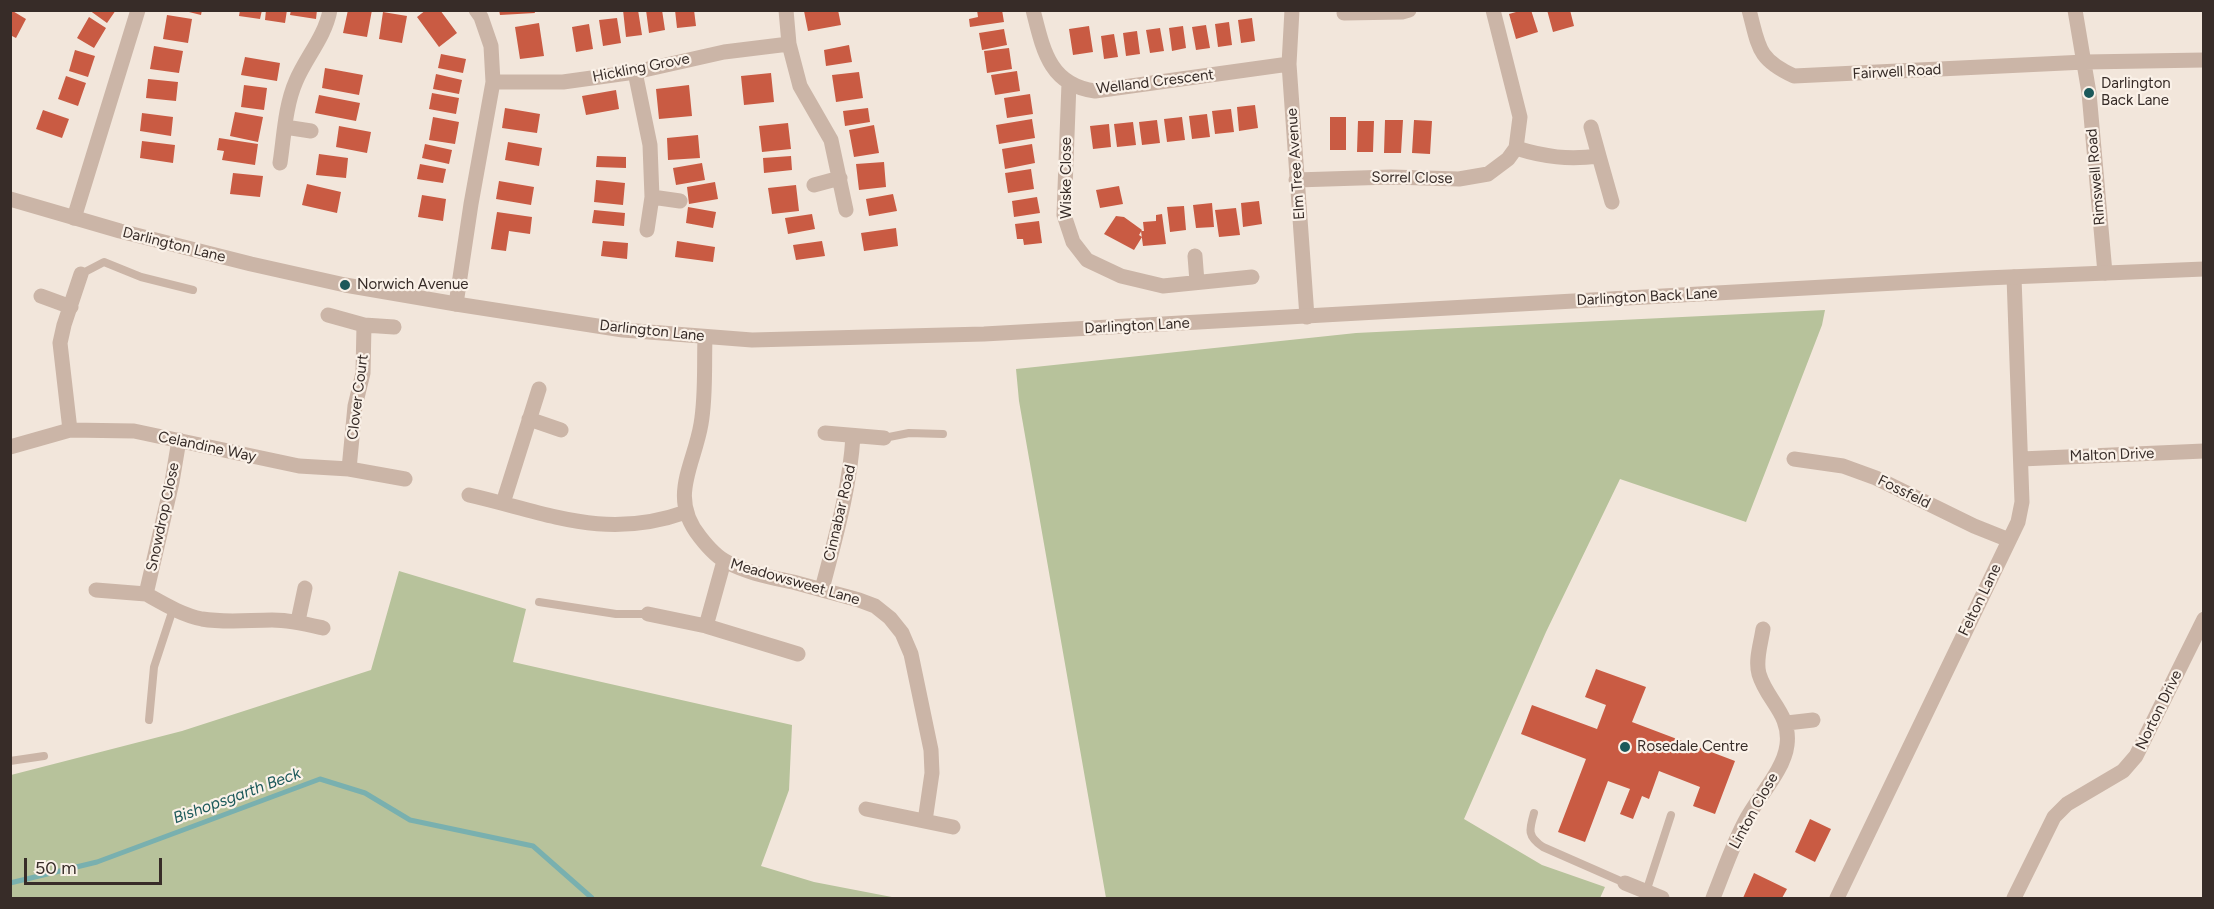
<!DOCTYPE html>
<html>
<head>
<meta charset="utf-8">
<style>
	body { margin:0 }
	#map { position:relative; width:2214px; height:909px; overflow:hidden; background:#f2e6db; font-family:Figtree,sans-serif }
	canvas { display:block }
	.frame { position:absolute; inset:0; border:12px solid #372c28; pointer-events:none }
	.scale { position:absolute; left:24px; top:858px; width:138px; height:27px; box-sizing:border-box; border:3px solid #372c28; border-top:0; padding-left:8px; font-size:18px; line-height:21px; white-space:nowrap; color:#372c28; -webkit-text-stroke:4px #faf1e8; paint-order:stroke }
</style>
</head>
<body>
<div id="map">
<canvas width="2214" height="909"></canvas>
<div class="frame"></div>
<div class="scale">50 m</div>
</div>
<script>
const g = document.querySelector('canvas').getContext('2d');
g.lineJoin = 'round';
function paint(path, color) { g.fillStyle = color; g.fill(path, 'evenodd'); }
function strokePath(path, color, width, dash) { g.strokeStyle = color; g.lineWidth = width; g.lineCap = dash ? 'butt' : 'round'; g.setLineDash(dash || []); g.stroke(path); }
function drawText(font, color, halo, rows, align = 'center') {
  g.font = font + ' Figtree,sans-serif'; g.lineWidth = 4.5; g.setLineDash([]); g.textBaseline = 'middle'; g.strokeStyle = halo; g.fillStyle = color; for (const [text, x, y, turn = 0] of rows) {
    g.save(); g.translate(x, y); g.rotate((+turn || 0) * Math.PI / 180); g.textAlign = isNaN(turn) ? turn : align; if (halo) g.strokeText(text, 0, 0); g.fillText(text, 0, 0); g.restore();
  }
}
paint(new Path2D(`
	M1825,310L1822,325L1746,522L1620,479L1546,632L1464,819L1542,865L1605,887L1600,898H1106L1019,401L1016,369L1356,333Z
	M399,571L526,609L513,662L792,725L789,790L761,866L814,882L897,898H11V775L182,731L371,670Z`), '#b7c29b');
strokePath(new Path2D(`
	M10,883L97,862L320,779L365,793L410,820L533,846L592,898`), '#79b0af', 5);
paint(new Path2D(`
	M11,10L26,19L16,38L10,35Z
	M89,10H116L107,23Z
	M181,10H202L201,15Z
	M240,10H262L260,19L239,16Z
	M266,10H287L285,23L265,20Z
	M291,10H317L316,19L290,15Z
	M348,10H372L367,37L343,33Z
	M426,10H440L457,33L439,47L417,17Z
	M499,10H534L535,13L500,15Z
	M623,10H638L642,35L626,37Z
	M646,10H662L665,30L649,33Z
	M675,10H694L696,26L677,28Z
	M838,10L841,25L808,31L804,11Z
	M977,10H1002L1004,22L970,27L969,19L978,17Z
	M1523,10H1531L1538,32L1516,39L1509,14Z
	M1547,10H1570L1574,26L1553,32Z
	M383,12L407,16L402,43L379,39Z
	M167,15L192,19L188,43L163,39Z
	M89,17L106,28L94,48L77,38Z
	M617,18L621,43L603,46L599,20Z
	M1252,18L1255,41L1241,43L1238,20Z
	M1229,22L1232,45L1218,47L1215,24Z
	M539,23L544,56L520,59L515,27Z
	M589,24L593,49L576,52L572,27Z
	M1206,25L1210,48L1196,50L1192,27Z
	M1089,26L1093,52L1073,55L1069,29Z
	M1183,26L1186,48L1172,51L1169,28Z
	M1160,28L1164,51L1150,53L1146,30Z
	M1004,29L1007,45L982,50L979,33Z
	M1137,31L1140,54L1126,56L1123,33Z
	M1114,34L1118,57L1104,59L1101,36Z
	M849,45L852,62L826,66L824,50Z
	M154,46L183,51L179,73L150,69Z
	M1009,48L1012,69L987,73L984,51Z
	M75,50L95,56L88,77L69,71Z
	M441,54L466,59L463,73L438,68Z
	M245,57L280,63L277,81L241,75Z
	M325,68L363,75L359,95L322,88Z
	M1017,71L1020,91L995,95L991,75Z
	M859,72L863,98L836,102L832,75Z
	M771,73L774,102L744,105L741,76Z
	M436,74L462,80L459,94L433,89Z
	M66,76L86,83L78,106L58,99Z
	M148,79L178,82L176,101L146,98Z
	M244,85L267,88L264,110L241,107Z
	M689,85L692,116L659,119L656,89Z
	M616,90L619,109L586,115L582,96Z
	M432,93L459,98L456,114L429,109Z
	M1030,94L1033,114L1007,118L1004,98Z
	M319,95L360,103L356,121L315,113Z
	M1255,105L1258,128L1239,131L1237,107Z
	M505,108L540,114L537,133L502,128Z
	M868,108L870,122L845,126L843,111Z
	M1231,109L1234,132L1215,134L1212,111Z
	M43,110L69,119L62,138L36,129Z
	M235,112L263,117L258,142L230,136Z
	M142,113L173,117L171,136L140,131Z
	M1207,114L1210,137L1192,139L1189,116Z
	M433,117L459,122L455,144L429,140Z
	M1182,117L1185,140L1167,142L1164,119Z
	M1330,117H1346V150H1330Z
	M1032,119L1035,138L999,144L996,125Z
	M1157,120L1160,143L1142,145L1139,122Z
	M1385,120H1403L1401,153H1384Z
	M1414,120L1432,121L1430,154L1412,153Z
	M1358,121H1374L1373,152H1357Z
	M1133,122L1136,145L1117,147L1114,124Z
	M788,123L791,149L762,152L759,126Z
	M1109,124L1111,147L1093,149L1090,126Z
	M874,125L879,153L854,157L849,130Z
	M339,126L371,132L367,153L336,147Z
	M698,135L700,158L668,160L667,138Z
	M219,138L258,144L255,165L222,160L224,151L217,150Z
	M142,141L175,145L173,163L140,158Z
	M508,142L542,148L539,166L505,160Z
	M425,144L452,150L449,164L422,158Z
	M1032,144L1035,163L1005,169L1002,149Z
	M319,154L348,158L346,178L316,175Z
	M597,156L626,157V168L596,167Z
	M791,156L792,170L764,173L763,158Z
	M884,162L886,187L859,190L856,164Z
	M702,163L705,180L676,185L673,168Z
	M420,164L446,169L443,183L417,179Z
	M1031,169L1034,189L1008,193L1005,173Z
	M233,173L263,176L260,197L230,194Z
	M596,180L625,183L623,205L594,202Z
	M499,181L534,187L531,205L496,199Z
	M715,182L718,199L689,204L687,187Z
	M307,184L341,192L337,213L302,205Z
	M796,185L799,211L772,214L768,188Z
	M1119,186L1123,204L1100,208L1096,190Z
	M893,194L897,211L869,216L866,199Z
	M422,195L446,199L443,221L418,217Z
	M1037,197L1040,213L1014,217L1012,201Z
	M1259,201L1262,224L1243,227L1241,203Z
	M1212,203L1214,227L1196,228L1193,205Z
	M1184,206L1186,230L1170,232L1167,207Z
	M688,207L716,212L713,228L686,223Z
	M1236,208L1240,235L1219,237L1215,210Z
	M594,210L625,213L624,226L592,223Z
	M497,212L532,217L530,234L509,231L506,251L491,249Z
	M812,214L815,229L788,234L785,218Z
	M1162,214L1166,244L1143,246L1141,231H1144L1143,222L1156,221V215Z
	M1116,216L1124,217L1142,230L1139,235L1142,237L1134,250L1104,234Z
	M1039,221L1042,243L1024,245L1023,239H1017L1015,224Z
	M896,228L898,246L864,251L861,233Z
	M603,241L628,243L627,259L601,256Z
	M677,241L715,247L713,262L675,257Z
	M822,241L825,256L796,260L793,245Z
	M1596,669L1646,687L1632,722L1735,761L1715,814L1693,806L1700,787L1659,771L1649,799L1642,796L1633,819L1620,814L1630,789L1608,781L1585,842L1558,832L1586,759L1521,734L1532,705L1597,729L1606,705L1585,697Z
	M1810,819L1831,829L1815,862L1795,852Z
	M1754,873L1787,889L1782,898H1743Z`), '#c95b43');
strokePath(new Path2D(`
	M81,274L104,262L141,277L193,290
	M884,438L909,433L943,434
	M539,602L616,614H648
	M149,720L154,667L173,609
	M10,761L44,756
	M1534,813C1529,830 1527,836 1543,847L1625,883
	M1646,892L1671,815`), '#cbb5a7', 8);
strokePath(new Path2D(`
	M1033,10C1043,49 1049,85 1095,91L1289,64
	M1292,10L1289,64L1307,317
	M1749,10C1759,47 1757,59 1794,76L2085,62L2204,60
	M2075,10L2089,93L2105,273
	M1344,13L1402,12L1409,10
	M789,44L800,86L831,140L846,210
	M635,72L650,145L652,197L647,230
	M493,82H563L635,72L724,52L789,44L786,10
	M1069,83L1064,215L1073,242L1087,260L1121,276L1163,286L1252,277
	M285,127L311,131
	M1591,127L1599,156
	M1516,148C1545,157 1568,160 1599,156L1612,202
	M280,163C284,137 285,106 296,81C306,57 325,37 330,10
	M1296,180L1391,177L1459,179L1488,174L1508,159L1516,148L1520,117L1493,10
	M814,185L840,178
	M652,197L680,201
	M74,218L138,10
	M1195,256L1197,282
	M41,296L71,307
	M456,304L471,204L493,82L491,46L481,17L476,10
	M328,315L364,325
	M705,337C704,366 706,396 701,424C694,466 668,497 700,537C707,546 716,557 727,562C747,573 770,577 793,582C815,588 837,594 859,600L875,606L890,618L902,633L911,654L931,750L932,773L925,821
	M529,419L561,430
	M70,430L60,343L64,325L81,274
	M825,433L884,438
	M179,440L172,482L146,594C164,604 182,615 202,619C226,623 249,620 272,620C290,620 306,624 323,628
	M10,447L70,430L134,431L299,466L349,469L405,479
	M1794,459L1843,466L1876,478L1974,526L2009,540
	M2021,459L2204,451
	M349,469L355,406L363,373L364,325L394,327
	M469,495C548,513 605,541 686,512
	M503,503L539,389
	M822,589C835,539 850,488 853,436
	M96,590L146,594
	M648,614L706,626L798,654
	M298,621L305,588
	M706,626L724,561
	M1787,723L1813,720
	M866,809L953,827
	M1625,883L1662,898
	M1713,898C1724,871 1733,843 1747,818C1759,796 1784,770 1787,745C1791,714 1767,701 1759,674C1755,660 1761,643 1763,629
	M1837,898L2018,522L2022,502L2014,277
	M2014,898L2054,817L2067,804L2123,771L2136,756L2204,619`), '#cbb5a7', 15);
strokePath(new Path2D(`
	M10,199L120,231L251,264L345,285L456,304L623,330L752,340L984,334L1985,278L2204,269`), '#cbb5a7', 15);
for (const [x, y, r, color] of [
	[2089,93,6,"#1c595a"],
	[345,285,6,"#1c595a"],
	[1625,747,6,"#1c595a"]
]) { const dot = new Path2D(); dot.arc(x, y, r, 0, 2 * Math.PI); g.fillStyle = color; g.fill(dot); strokePath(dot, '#faf1e8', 2); }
drawText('15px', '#372c28', '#faf1e8', [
	["Hickling Grove",641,68,-11],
	["Fairwell Road",1897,72,-3],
	["Welland Crescent",1155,82,-7],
	["Elm Tree Avenue",1296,164,-94],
	["Rimswell Road",2096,177,-95],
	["Wiske Close",1067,178,-90],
	["Sorrel Close",1412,178,1],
	["Darlington Lane",174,245,14],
	["Darlington Back Lane",1647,297,-3],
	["Darlington Lane",1137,326,-3],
	["Darlington Lane",652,331,6],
	["Clover Court",358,397,-83],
	["Celandine Way",207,447,12],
	["Malton Drive",2112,455,-2],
	["Fossfeld",1904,492,26],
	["Cinnabar Road",840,513,-77],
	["Snowdrop Close",163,517,-78],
	["Meadowsweet Lane",795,582,16],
	["Felton Lane",1980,600,-64],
	["Norton Drive",2159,710,-64],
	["Linton Close",1754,811,-61]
]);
drawText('15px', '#372c28', '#faf1e8', [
	["Darlington",2101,84],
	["Back Lane",2101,101],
	["Norwich Avenue",357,285],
	["Rosedale Centre",1637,747]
], 'left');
drawText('italic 16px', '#1c595a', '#faf1e8', [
	["Bishopsgarth Beck",237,796,-20]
]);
</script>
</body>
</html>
